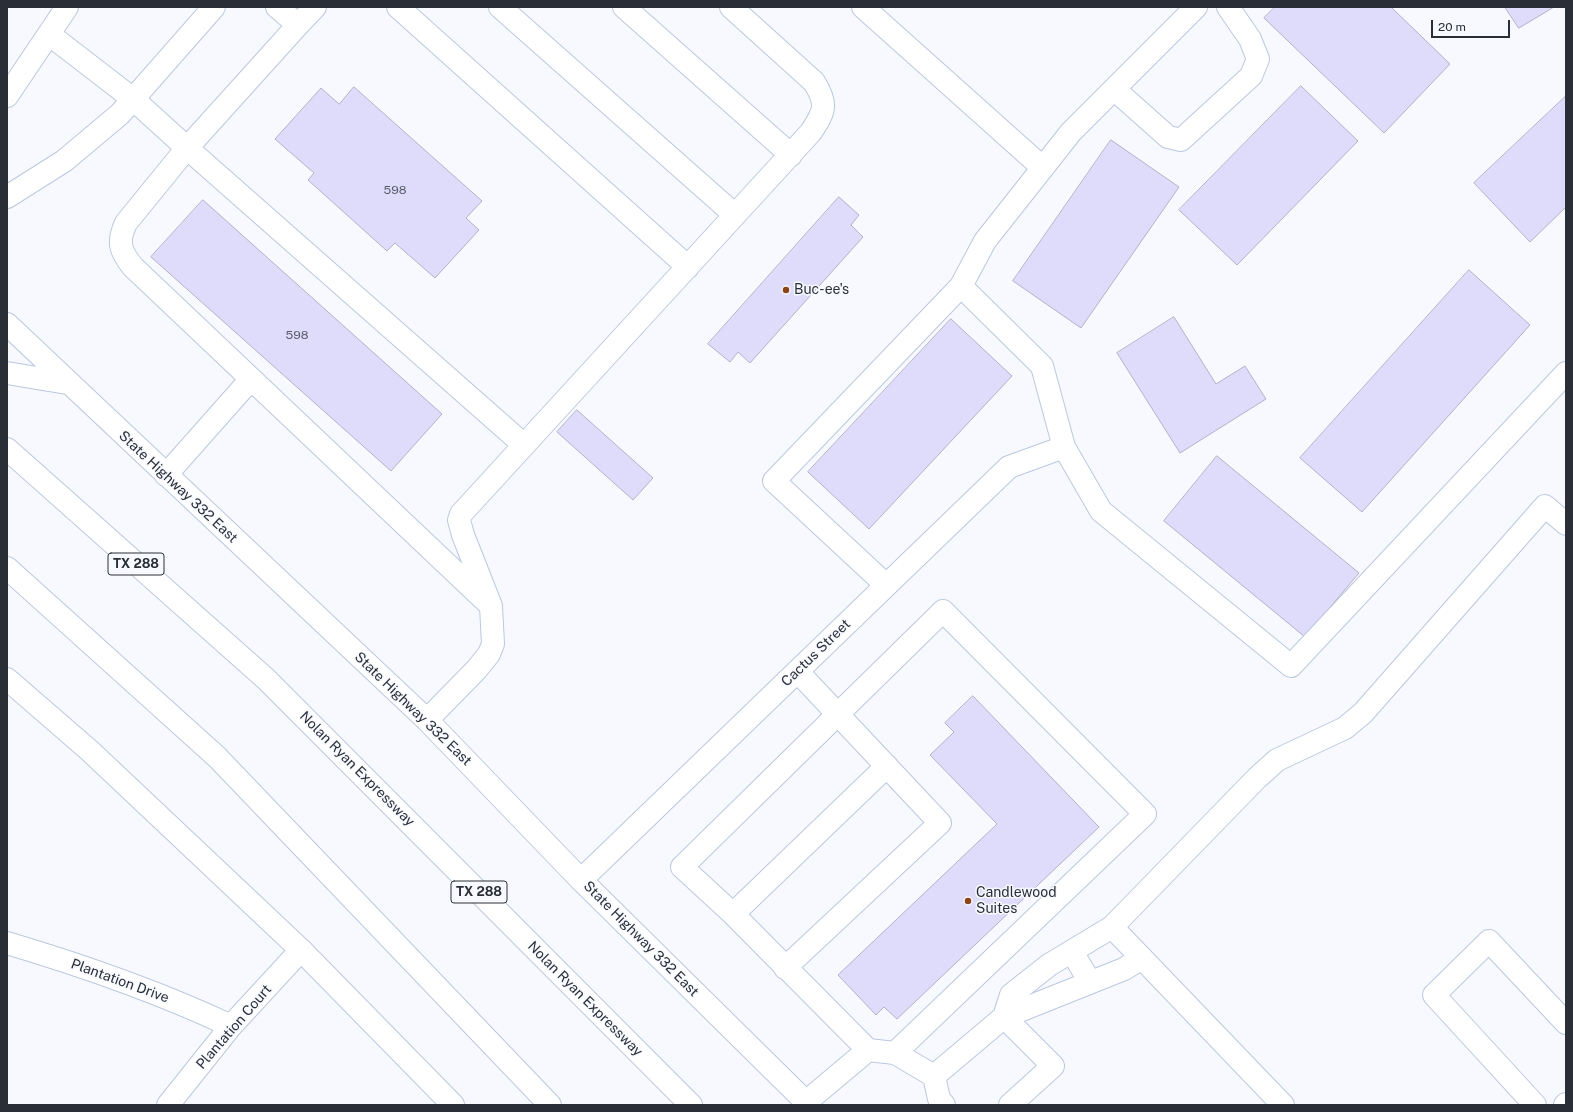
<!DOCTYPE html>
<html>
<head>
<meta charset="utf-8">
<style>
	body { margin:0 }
	#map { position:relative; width:1573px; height:1112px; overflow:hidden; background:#f7f9fe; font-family:"Public Sans",sans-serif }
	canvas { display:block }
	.frame { position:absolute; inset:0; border:8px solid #2a2f37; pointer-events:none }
	.scale { position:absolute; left:1431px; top:20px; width:79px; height:18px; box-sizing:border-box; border:2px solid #2a2f37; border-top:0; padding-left:5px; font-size:12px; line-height:14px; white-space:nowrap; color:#2a2f37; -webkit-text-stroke:3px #f7f9fe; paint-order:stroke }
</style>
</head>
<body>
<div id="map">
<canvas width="1573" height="1112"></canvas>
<div class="frame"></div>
<div class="scale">20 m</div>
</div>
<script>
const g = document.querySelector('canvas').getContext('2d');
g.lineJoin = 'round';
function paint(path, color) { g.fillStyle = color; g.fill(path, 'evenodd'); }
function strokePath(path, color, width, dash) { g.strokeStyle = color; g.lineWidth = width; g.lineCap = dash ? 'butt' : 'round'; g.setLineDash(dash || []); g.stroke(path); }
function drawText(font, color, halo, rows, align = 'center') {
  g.font = font + ' "Public Sans",sans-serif'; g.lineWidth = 3; g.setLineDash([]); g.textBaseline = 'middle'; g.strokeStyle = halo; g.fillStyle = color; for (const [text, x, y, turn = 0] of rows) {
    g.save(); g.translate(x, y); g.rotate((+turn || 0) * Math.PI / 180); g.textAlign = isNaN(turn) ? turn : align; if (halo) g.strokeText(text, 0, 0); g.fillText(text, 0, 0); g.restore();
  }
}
const building = new Path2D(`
	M1275,7H1391L1450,64L1384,133L1264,18Z
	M1505,7H1554L1519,28Z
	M1301,86L1358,141L1237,265L1179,210Z
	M354,87L482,201L466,218L479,230L435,278L395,243L387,251L308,180L314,173L275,139L321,88L339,104Z
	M1566,96V207L1530,242L1474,183Z
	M1111,140L1179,187L1081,328L1013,281Z
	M839,197L859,215L851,225L863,237L750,363L738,352L730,362L708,344Z
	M203,200L442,414L391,471L151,257Z
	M1469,270L1530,325L1362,512L1300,458Z
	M1174,317L1216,384L1245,366L1266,399L1180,453L1117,353Z
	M951,319L1012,376L869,529L808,472Z
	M577,410L653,478L633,500L557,432Z
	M1217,456L1359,573L1305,637L1164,521Z
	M973,696L1099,827L897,1019L884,1007L876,1015L838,975L997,824L930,755L954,732L945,723Z`);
paint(building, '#dfdbfa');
strokePath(building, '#b3b0c9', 1);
const minor = new Path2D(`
	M277,7L298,25L315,7
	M398,7L688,267
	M500,7L735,215
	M624,7L791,155
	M863,7L1043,168
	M50,35L133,99L187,148L298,25
	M1114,89L1168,137L1181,140L1251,76L1258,59L1250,39L1228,7
	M961,286L1042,366L1064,447L1101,511L1291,666L1566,373
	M166,475L251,379
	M886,585L774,481L961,286L985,241L1071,132L1196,7
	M491,606L133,267C120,251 117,242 126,223L187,148L524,445
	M427,720L476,670L489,654L493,644L491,606L463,535L459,520L461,514L811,132C825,111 828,104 814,82L731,7
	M581,880L1009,467L1064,447
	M733,914L887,766
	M1112,927L1283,1105
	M7,943C84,966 159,992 231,1026
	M1072,952L1090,982
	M785,968L940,823L798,672
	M1004,1017L1011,995L1049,965L1112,927L1257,778L1277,760L1345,728L1363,713L1545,506L1566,524
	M1004,1017L1053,1066L1010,1105
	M868,1050L733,914L682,867L943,611L1145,814L895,1053
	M934,1076L939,1099L944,1105
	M806,1102L868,1050L895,1053L934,1076L1004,1017L1124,969L1142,958
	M168,1105L231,1026L301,950
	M1535,1105L1434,995L1489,941L1566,1023
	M1565,1105L1566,1104`);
const major = new Path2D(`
	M7,96L67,7
	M7,197L64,161L120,114L214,7
	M7,324L427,720L581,880L809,1105
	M7,373L67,383
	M7,679L90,751L301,950L453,1105`);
const highway = new Path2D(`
	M7,449L266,679L691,1105
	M7,568L217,757L550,1105`);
strokePath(minor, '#bbc8df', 24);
strokePath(major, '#bbc8df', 24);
strokePath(highway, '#bbc8df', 24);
strokePath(minor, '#fff', 22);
strokePath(major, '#fff', 22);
strokePath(highway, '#fff', 22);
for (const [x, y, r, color] of [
	[786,290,4,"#8a451a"],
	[968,901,4,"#8a451a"]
]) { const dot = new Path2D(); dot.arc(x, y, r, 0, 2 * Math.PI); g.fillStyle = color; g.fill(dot); strokePath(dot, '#f7f9fe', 1.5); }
drawText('12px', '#575a68', null, [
	["598",395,190],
	["598",297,335]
]);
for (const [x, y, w] of [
	[136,564,56],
	[479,892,56]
]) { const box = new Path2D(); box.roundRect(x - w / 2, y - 11, w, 22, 3); g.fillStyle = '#f7f9fe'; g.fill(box); strokePath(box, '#2a2f37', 1); }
drawText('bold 13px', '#2a2f37', null, [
	["TX 288",136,564],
	["TX 288",479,892]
]);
drawText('14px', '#2a2f37', '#f7f9fe', [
	["Buc-ee's",794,290],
	["Candlewood",976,893],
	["Suites",976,909]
], 'left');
drawText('14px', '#2a2f37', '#f7f9fe', [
	["State Highway 332 East",178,487,43],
	["Cactus Street",816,653,-44],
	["State Highway 332 East",413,709,44],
	["Nolan Ryan Expressway",357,769,45],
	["State Highway 332 East",641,939,45],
	["Plantation Drive",120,981,20],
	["Nolan Ryan Expressway",585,999,45],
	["Plantation Court",234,1027,-49]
]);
</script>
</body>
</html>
